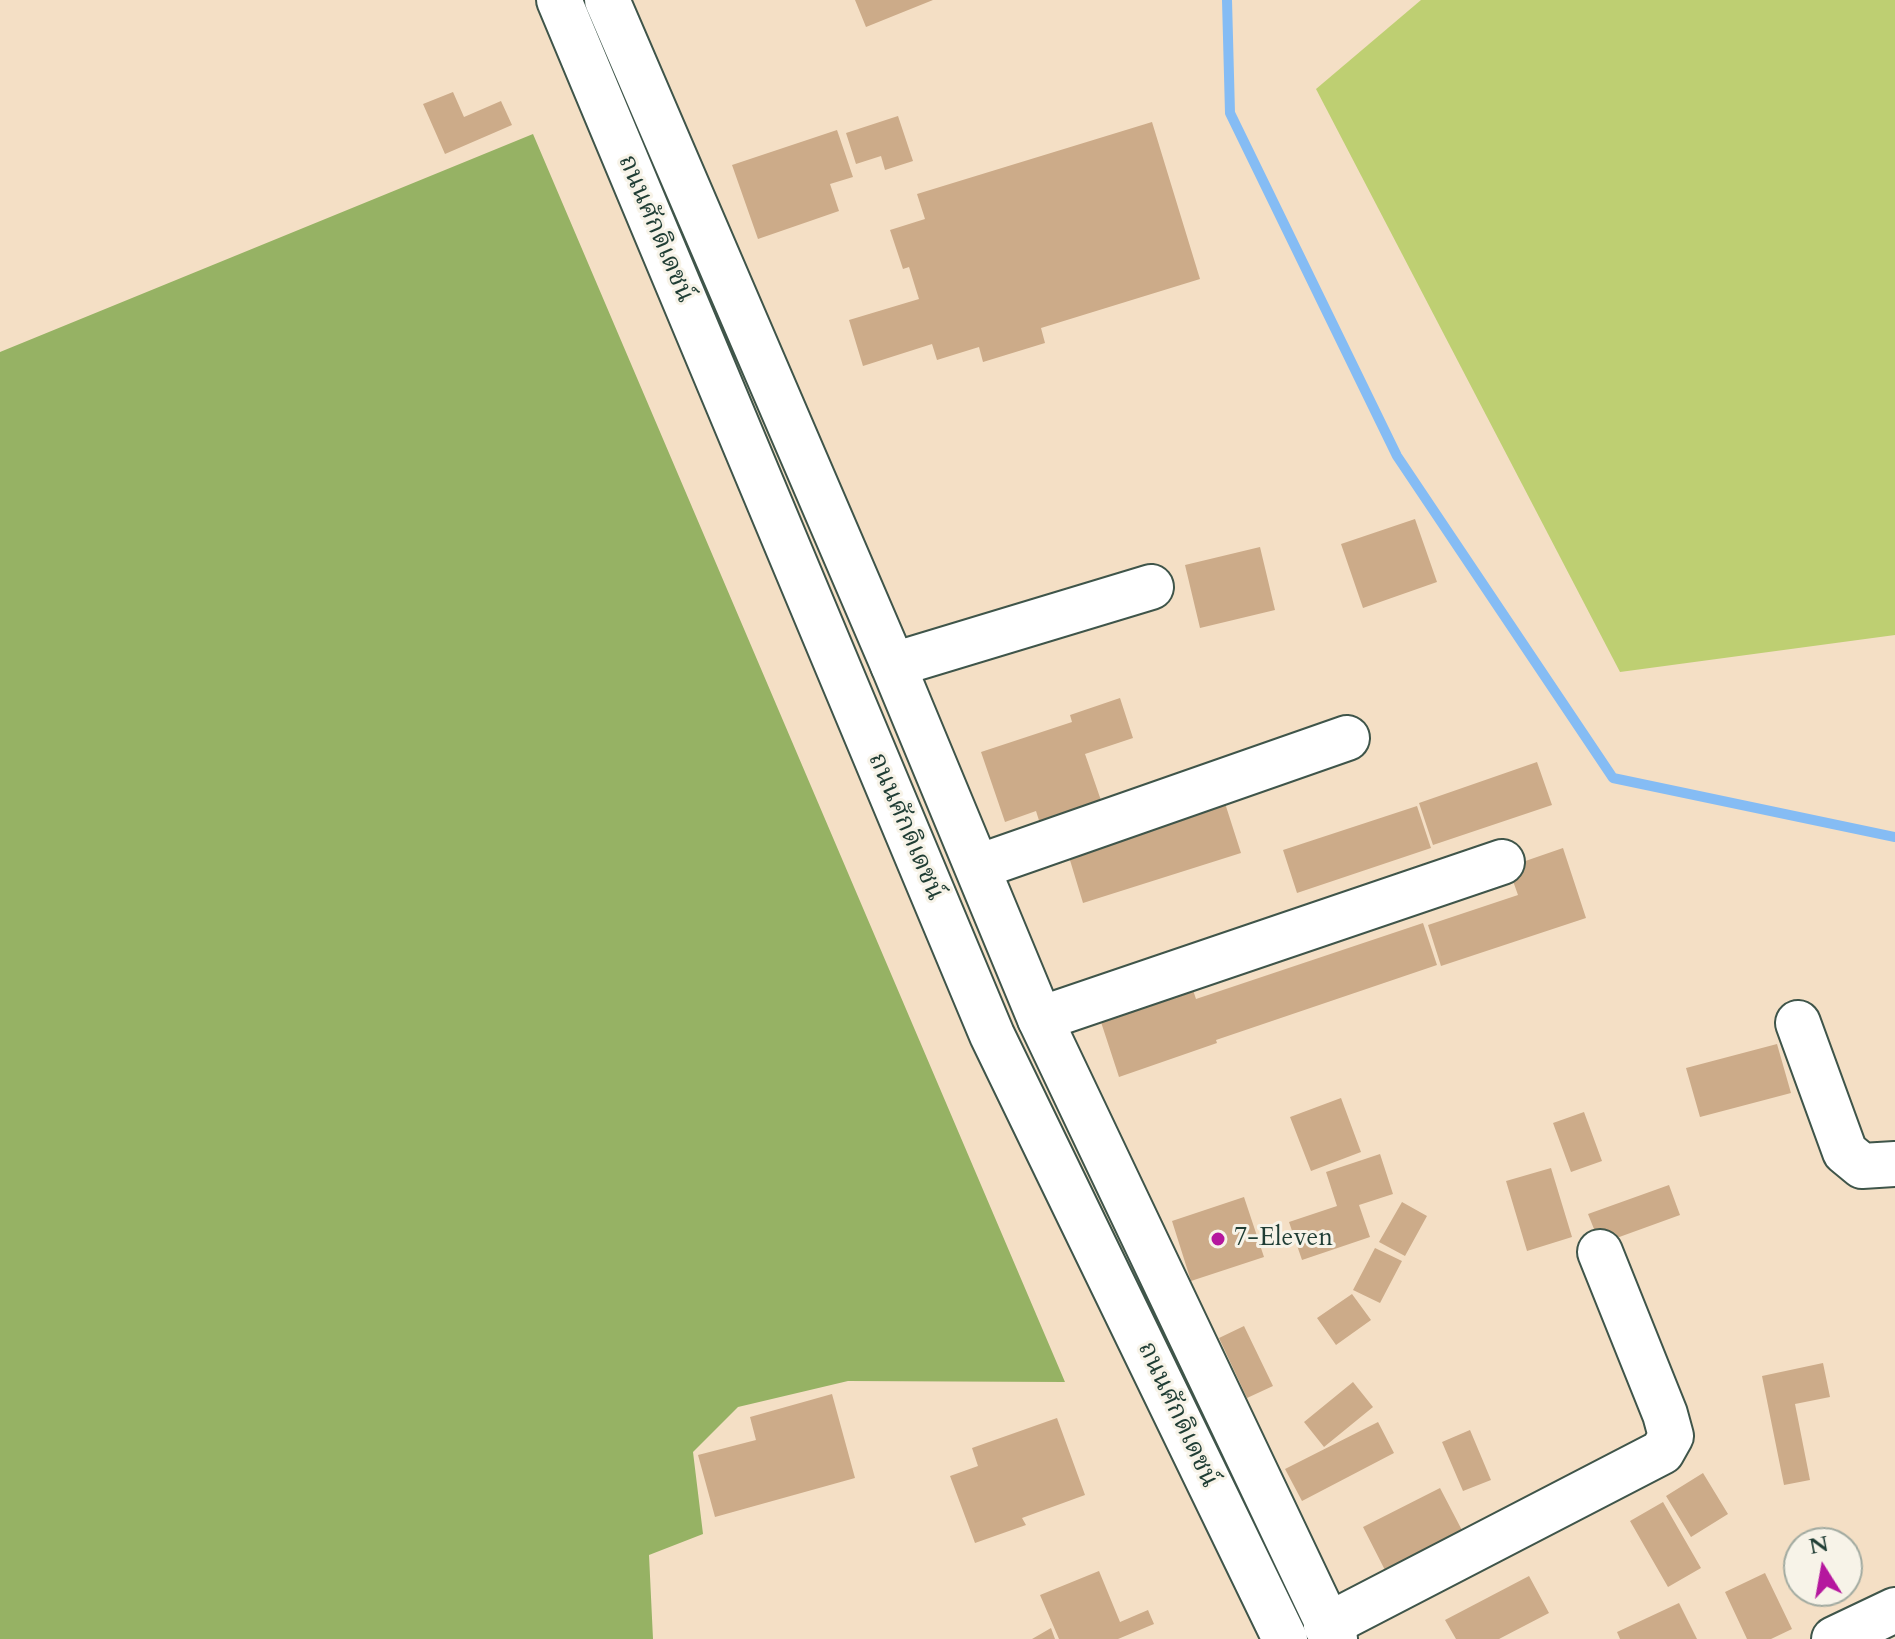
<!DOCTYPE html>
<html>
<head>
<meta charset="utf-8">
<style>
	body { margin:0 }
	#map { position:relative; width:1895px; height:1639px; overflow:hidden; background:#f4dfc5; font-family:Cardo,serif }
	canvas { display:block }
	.north { position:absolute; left:1783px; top:1527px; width:80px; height:80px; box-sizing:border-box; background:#f7f3e8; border:2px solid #a1aaa0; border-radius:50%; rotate:349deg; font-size:22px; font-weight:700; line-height:32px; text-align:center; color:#1f3d34 }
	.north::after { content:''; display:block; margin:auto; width:28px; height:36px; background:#b5179e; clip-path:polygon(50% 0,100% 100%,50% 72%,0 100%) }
</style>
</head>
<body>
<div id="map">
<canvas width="1895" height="1639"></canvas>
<div class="north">N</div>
</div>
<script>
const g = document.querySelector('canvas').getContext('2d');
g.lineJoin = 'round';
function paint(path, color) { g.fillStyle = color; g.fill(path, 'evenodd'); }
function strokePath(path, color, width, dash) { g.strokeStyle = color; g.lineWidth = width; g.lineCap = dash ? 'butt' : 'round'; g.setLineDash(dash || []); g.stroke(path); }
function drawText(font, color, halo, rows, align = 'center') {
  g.font = font + ' Cardo,"Noto Serif Thai",serif'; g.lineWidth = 6; g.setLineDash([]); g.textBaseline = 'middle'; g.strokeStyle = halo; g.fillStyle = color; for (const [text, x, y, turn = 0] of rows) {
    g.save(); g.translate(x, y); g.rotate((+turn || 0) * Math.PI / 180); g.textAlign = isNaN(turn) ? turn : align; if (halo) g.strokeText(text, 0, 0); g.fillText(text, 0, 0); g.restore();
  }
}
paint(new Path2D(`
	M1421,0H1895V635L1620,672L1316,89Z`), '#becf72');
paint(new Path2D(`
	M533,134L1065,1382L848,1381L738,1407L693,1452L703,1534L649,1555L653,1639H0V352Z`), '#96b264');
strokePath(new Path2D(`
	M1227,0L1230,113L1397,456L1613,778L1895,837`), '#85bcf4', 10);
paint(new Path2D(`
	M855,0H933L866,27Z
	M453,92L464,117L501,101L512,125L445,154L423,104Z
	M898,116L913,161L885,170L881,156L856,164L846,133Z
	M1152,122L1200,279L1041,328L1045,343L983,362L979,347L937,360L932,344L863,366L849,320L919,299L909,267L903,269L890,230L925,219L917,194Z
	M837,130L853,177L830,184L839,211L758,239L732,165Z
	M1415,519L1437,582L1363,608L1341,544Z
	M1260,547L1275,610L1200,628L1185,565Z
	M1120,698L1133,738L1085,754L1105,812L1043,833L1036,811L1005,822L981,752L1072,722L1070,715Z
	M1537,762L1552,805L1433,845L1419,803Z
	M1223,797L1241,853L1083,903L1066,847Z
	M1417,806L1431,848L1297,893L1283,850Z
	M1563,848L1586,918L1441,966L1428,925L1518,895L1508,867Z
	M1423,923L1437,965L1216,1040L1217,1043L1119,1077L1100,1019L1192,987L1196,999Z
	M1777,1044L1791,1093L1700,1117L1686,1068Z
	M1341,1098L1361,1152L1311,1171L1290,1117Z
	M1584,1112L1602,1161L1571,1172L1553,1123Z
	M1380,1154L1393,1194L1359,1205L1370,1237L1302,1260L1289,1222L1337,1206L1326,1172Z
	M1551,1168L1572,1237L1527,1251L1506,1181Z
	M1669,1185L1680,1215L1600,1244L1588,1214Z
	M1244,1197L1264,1257L1191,1281L1172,1221Z
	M1402,1202L1427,1216L1405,1256L1379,1242Z
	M1375,1248L1402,1261L1380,1303L1353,1290Z
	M1352,1294L1371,1320L1336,1345L1317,1318Z
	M1244,1326L1273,1386L1247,1398L1219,1338Z
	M1823,1363L1830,1397L1795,1404L1810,1480L1784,1485L1762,1376Z
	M1353,1382L1373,1407L1324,1447L1304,1422Z
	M832,1394L855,1478L715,1517L698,1455L756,1440L750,1417Z
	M1057,1418L1085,1495L1022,1518L1026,1525L975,1543L950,1476L978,1466L972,1448Z
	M1378,1422L1394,1453L1302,1501L1285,1469Z
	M1470,1430L1491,1480L1463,1491L1442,1442Z
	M1703,1473L1728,1514L1691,1537L1666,1496Z
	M1440,1488L1465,1536L1388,1576L1363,1527Z
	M1663,1502L1701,1568L1668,1587L1630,1521Z
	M1099,1571L1120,1622L1148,1610L1154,1624L1118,1639H1059L1040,1595Z
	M1765,1573L1792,1629L1771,1639H1747L1725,1592Z
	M1529,1576L1549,1613L1499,1639H1456L1445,1620Z
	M1679,1603L1697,1639H1620L1617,1632Z
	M1051,1628L1055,1639H1032Z`), '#ccab89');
const minor = new Path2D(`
	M893,665L1151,587
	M978,867L1347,738
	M1040,1019L1502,862
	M1798,1023L1845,1152L1862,1166L1895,1164
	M1326,1626L1662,1452L1671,1436L1665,1414L1600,1252
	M1834,1639L1895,1610`);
const major = new Path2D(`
	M559,0L992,1035L1285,1639
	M607,0L893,665L1040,1019L1335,1639`);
strokePath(minor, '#3f554a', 48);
strokePath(major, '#3f554a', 48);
strokePath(minor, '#fff', 44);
strokePath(major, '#fff', 44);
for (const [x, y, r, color] of [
	[1218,1239,8,"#b5179e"]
]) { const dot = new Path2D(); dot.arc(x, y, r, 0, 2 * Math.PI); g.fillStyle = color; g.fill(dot); strokePath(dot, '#f7f3e8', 3); }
drawText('26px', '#1f3d34', '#f7f3e8', [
	["ถนนศักดิเดชน์",655,229,67],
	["ถนนศักดิเดชน์",905,827,67],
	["ถนนศักดิเดชน์",1177,1415,65]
]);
drawText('26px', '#1f3d34', '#f7f3e8', [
	["7-Eleven",1234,1239]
], 'left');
</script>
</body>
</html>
